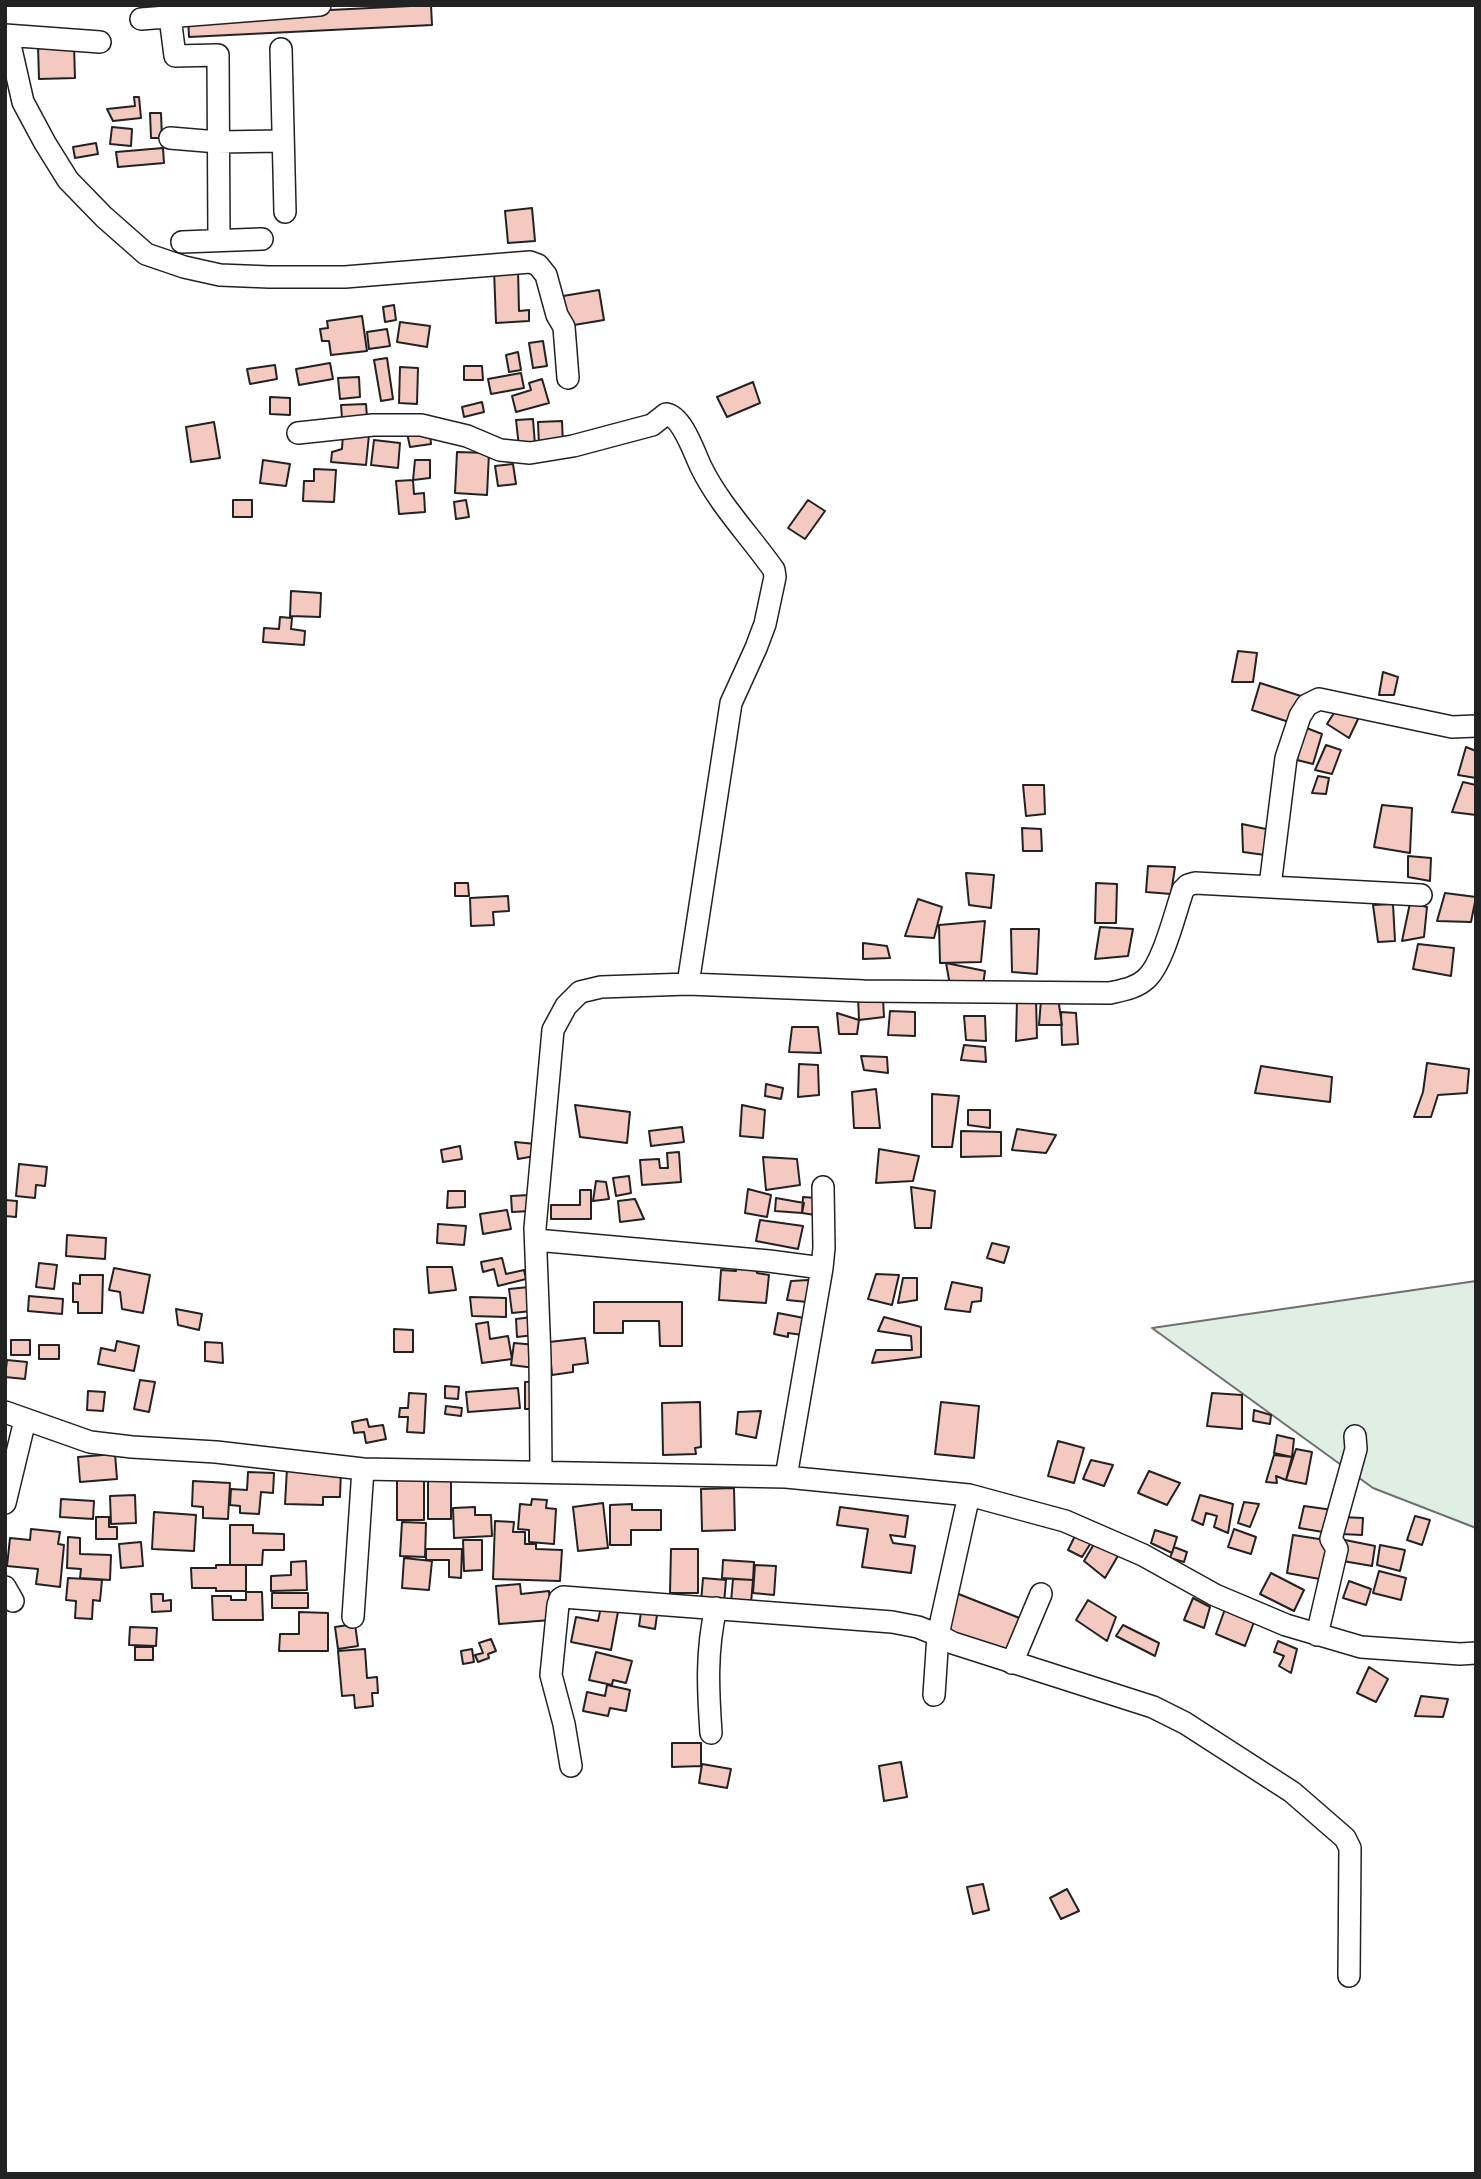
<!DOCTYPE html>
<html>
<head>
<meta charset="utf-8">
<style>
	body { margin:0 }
	#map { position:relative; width:1481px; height:2179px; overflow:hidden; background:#fff; font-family:"Sofia Sans Condensed",sans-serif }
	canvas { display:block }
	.frame { position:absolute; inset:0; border:7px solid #222; pointer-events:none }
</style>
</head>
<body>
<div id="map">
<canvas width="1481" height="2179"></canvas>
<div class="frame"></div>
</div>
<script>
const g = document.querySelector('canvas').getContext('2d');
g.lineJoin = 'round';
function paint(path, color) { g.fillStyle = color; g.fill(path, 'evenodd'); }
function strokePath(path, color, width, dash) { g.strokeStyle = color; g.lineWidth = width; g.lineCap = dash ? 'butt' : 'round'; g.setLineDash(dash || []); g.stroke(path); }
const green = new Path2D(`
	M1476,1281V1528L1373,1488L1152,1328Z`);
paint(green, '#e0efe3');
strokePath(green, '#6f6f6f', 2);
const building = new Path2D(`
	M431,5L432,25L189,37L188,17Z
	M74,45L75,78L39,79L38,46Z
	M134,97H139L141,118L113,121L107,109L135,106Z
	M150,113H161L162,138H151Z
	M112,127L132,129L131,146L110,144Z
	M96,143L98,154L75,158L73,147Z
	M163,148L164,163L118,167L116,152Z
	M532,208L535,241L508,243L505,211Z
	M518,269L519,311L529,310V321L496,323L494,270Z
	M599,290L604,320L568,326L563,296Z
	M394,305L396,320L385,322L383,307Z
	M362,316L367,351L331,355L329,341H322L320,329L328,328L327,321Z
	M400,322L430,326L427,347L397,342Z
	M387,329L390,346L369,349L367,332Z
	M543,341L547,366L533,368L529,343Z
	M518,352L521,370L509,372L506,355Z
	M387,358L393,399L381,401L374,360Z
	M330,363L333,379L299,385L296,369Z
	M275,365L277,379L250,384L247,369Z
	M464,366H482L483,380H464Z
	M400,367L418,368L417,404L399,403Z
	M521,373L524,388L491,394L488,379Z
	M359,377L360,397L340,399L338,378Z
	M542,379L549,403L516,412L512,396L531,390L529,383Z
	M753,382L760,403L727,417L717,397Z
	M270,397L290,398V415L270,414Z
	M482,402L484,412L464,417L462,407Z
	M366,404L367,417L342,418L341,405Z
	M533,419L535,445L519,447L516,420Z
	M562,421L563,445H539L538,422Z
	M214,422L220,458L191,462L186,427Z
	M343,433L369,435L366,465L331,462L332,452L342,449Z
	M407,433H430L431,444L410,447Z
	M374,440L400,443L398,468L371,465Z
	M457,452L489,453L487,495L455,493Z
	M263,460L290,464L286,486L260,483Z
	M415,460H430V478L413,480Z
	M513,464L516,484L498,486L495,466Z
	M314,469L336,470L334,502L303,501L304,481H314Z
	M413,480L414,494L424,493L425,512L399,514L396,481Z
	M233,500H252V517H233Z
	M466,500L469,517L456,519L454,502Z
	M808,500L825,511L805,539L788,528Z
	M291,591L321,593L320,617L290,616Z
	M280,617L292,618L291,629L305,631L304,645L263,642L264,628L279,629Z
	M1238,651L1257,653L1253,682H1232Z
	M1383,672L1398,677L1394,695H1379Z
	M1260,683L1301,696L1292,723L1252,710Z
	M1337,708L1359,717L1349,738L1327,724Z
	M1304,727L1322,734L1313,764L1297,760Z
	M1326,745L1341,750L1332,774L1315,770Z
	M1466,747L1476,751V778L1458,775Z
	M1318,776L1329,778L1326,794L1312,793Z
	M1463,782L1476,785V815L1452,812Z
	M1023,785H1044L1045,814L1026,816Z
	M1382,805L1412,808L1410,853L1374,847Z
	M1242,824L1266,829L1265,855L1243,852Z
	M1022,828L1041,829L1042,851H1023Z
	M1408,856L1431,858L1430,881L1408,877Z
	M1148,866L1175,867L1171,894L1146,892Z
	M966,873L994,875L991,908L969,905Z
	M455,883H468L469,896H455Z
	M1096,883L1117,884L1116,923H1095Z
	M1445,893L1476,897L1471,922L1437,921Z
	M508,896L509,911L493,912L494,925L471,926L470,898Z
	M918,899L942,907L934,938L905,936Z
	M1410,903L1427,907L1424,937L1402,941Z
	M1393,904L1395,941L1378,942L1373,905Z
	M985,921L981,962L940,963L939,925Z
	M1100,927L1133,929L1128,956L1095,959Z
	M1011,929H1039L1037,974L1012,972Z
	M863,943L887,946L890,958L863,959Z
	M1418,944L1454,948L1451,976L1413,969Z
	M946,963L985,971L982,992L950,985Z
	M858,997L883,998L884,1017L859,1020Z
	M1058,998L1062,1025H1039L1041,1000Z
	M1017,999H1036L1037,1038L1016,1041Z
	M890,1011L915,1012V1036L888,1035Z
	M1061,1012L1076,1013L1078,1044L1062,1045Z
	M837,1013L859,1020L857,1034H839Z
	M964,1016H985L986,1041L966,1040Z
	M792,1027H818L821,1053L789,1052Z
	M964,1045L985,1047L986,1062L961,1060Z
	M861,1056L887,1057L888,1073L864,1070Z
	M1427,1063L1469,1069L1467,1093L1438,1095L1431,1117H1414L1423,1092Z
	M799,1064L818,1065L819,1095L798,1097Z
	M1261,1066L1332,1077L1330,1102L1255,1093Z
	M766,1084L783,1088L781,1099L765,1096Z
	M876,1089L880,1128H854L852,1092Z
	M932,1094L959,1096L952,1147H932Z
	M575,1105L630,1112L627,1143L580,1137Z
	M742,1105L765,1110L763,1138L740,1136Z
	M968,1110H990V1128L968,1125Z
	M682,1127L684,1142L651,1146L649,1131Z
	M1017,1129L1056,1135L1046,1153L1012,1150Z
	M961,1131L1001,1132V1156L961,1157Z
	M515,1142L536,1144L535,1156L518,1159Z
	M460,1146L462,1159L443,1162L441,1150Z
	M879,1149L919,1156L913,1181L876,1183Z
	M679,1152L681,1182L642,1185L640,1160L659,1159L660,1168H668L667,1153Z
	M763,1157L797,1159L800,1185L766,1190Z
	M19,1164L47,1167L45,1186L36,1185L35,1198L16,1196Z
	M629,1176L631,1193L616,1196L613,1178Z
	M596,1181L606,1182L609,1199L593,1201Z
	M911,1187L935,1191L931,1228H915Z
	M748,1189L771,1195L767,1217L745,1213Z
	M580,1190H591V1219H551V1205H580Z
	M448,1191H465V1207L447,1208Z
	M530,1195L531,1211L512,1212L511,1196Z
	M803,1197L816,1198L815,1215L802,1213Z
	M776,1198L804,1203L802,1213L775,1211Z
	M635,1199L644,1219L620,1222L618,1201Z
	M5,1200L17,1201L16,1217L5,1216Z
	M507,1210L511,1229L483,1234L480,1214Z
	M760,1220L803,1226L798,1249L756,1241Z
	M438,1224L466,1226L464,1245L437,1243Z
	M67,1235L106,1238L105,1259L66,1256Z
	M992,1243L1009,1247L1004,1263L987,1258Z
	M502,1258L506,1274L524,1270L526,1279L498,1286L494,1269L483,1272L481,1262Z
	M39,1263L57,1265L54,1289L36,1287Z
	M427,1267H452L456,1290L429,1293Z
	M114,1268L150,1275L143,1313L122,1309L120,1292L109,1290Z
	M736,1268L756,1269L757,1273L769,1275L766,1303L719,1300L721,1270L736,1271Z
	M876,1274L899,1275L892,1305L868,1299Z
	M80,1275H103L102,1313H78V1302H73V1283L80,1284Z
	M903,1278H917V1300L898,1303Z
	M809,1280L807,1302L787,1300L791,1281Z
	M952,1282L982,1288L981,1301L972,1302L970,1312L945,1309Z
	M529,1287L532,1311L512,1313L509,1289Z
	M29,1296L63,1299L62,1314L28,1311Z
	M470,1297L506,1298V1317L472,1316Z
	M594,1302H682V1346H660L659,1321H623V1333H594Z
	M176,1309L202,1314L199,1330L178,1325Z
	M778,1313L804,1318L802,1335L788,1333V1337L774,1334Z
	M532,1317L534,1335L517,1337L516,1319Z
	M884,1317L921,1327V1357L872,1363L876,1350H912L911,1336L878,1331Z
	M488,1322L490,1339L508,1336L512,1359L482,1363L476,1324Z
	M394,1329L413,1330V1352H394Z
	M585,1338L588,1363L573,1365V1372L552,1375L549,1342Z
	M11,1340H30V1355H11Z
	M117,1341L139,1346L134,1371L98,1364L101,1348L115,1351Z
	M205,1342L222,1343L223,1363L205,1361Z
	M514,1343L537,1345L535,1368L511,1365Z
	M39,1345H59V1359H39Z
	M7,1360L27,1362L25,1379L5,1377Z
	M140,1380L155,1382L149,1412L134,1409Z
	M550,1381V1409H525V1382Z
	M445,1386L459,1387L458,1399L445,1398Z
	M518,1388L520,1408L468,1412L466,1392Z
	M88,1391L105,1392L103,1411L87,1410Z
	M409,1393L426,1394L424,1433L407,1432L408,1417H399L400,1408H408Z
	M1212,1393L1242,1395V1429L1207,1426Z
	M700,1402L701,1447L695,1448L696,1454L663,1455L662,1403Z
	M941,1402L979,1406L974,1458L935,1454Z
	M446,1406L462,1408L461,1416L445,1414Z
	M1254,1410L1271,1415L1270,1424L1253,1421Z
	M761,1411L756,1438L736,1434L738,1412Z
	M367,1419L369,1427L383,1425L386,1439L366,1443L364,1432L354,1433L352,1422Z
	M1277,1435L1294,1439L1292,1457L1274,1453Z
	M1058,1441L1084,1448L1074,1483L1048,1476Z
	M1296,1449L1312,1452L1306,1484L1286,1480Z
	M115,1454L117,1479L80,1482L78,1457Z
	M1274,1455L1292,1457L1286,1480L1276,1476L1277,1483L1266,1482Z
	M1091,1460L1113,1465L1104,1486L1083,1479Z
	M287,1468L341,1470L340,1497H323V1505L285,1504Z
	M1149,1471L1180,1483L1167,1505L1138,1493Z
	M248,1472L274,1473L273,1493L261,1492L259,1514L240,1513V1506L230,1505L231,1489L247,1490Z
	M397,1478H424V1520H397Z
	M428,1480H451V1519H428Z
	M193,1481L230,1483L228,1519L203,1518V1507L192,1506Z
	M734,1488L735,1530L702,1531L701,1489Z
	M135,1495L136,1523L111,1524L110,1496Z
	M1200,1495L1233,1504L1228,1533L1214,1527L1217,1516L1206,1513L1203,1525L1192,1520Z
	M61,1499L94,1501L93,1519L60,1517Z
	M532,1499L547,1500L546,1508L556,1509L554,1544L529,1542V1530L518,1529L520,1504L531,1505Z
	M1244,1502L1259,1504L1250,1527L1238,1523Z
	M603,1503L608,1548L578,1551L573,1507Z
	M632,1504V1510H661V1530H631V1545H610V1505Z
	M1304,1506L1333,1510L1329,1533L1299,1528Z
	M475,1507V1515H491L492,1536L454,1538L453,1508Z
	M840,1507L908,1516L905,1537L890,1535L893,1543L915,1546L911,1573L862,1567L868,1529L837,1525Z
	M154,1512L196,1515L194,1551L152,1549Z
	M1415,1516L1430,1520L1422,1545L1407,1540Z
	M96,1517H109V1527H117V1539H96Z
	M1342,1517L1363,1518L1362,1535L1341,1534Z
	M495,1521L514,1522L513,1532H525V1544H536V1549L562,1550L560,1581L493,1579Z
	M402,1522L426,1523L425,1557L400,1556Z
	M230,1525H253V1533L284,1534V1550H263L262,1565H230Z
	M31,1529L60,1532L58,1544L64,1545L60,1587L36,1584L38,1569L7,1566L10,1538L30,1540Z
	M1234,1529L1256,1537L1251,1554L1228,1547Z
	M1078,1530L1094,1538L1082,1557L1068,1550Z
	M1155,1530L1177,1537L1172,1553L1151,1543Z
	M1293,1535L1332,1541L1325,1580L1287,1573Z
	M68,1537L80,1538V1554L111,1555L110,1580L80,1578L81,1569L67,1568Z
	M1097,1539L1119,1554L1105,1578L1084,1561Z
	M1340,1539L1375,1546L1372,1566L1337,1560Z
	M463,1540H482V1570L464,1571Z
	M141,1542L143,1566L121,1568L119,1544Z
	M1380,1545L1405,1550L1400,1571L1377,1565Z
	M1174,1547L1187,1552L1184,1562L1170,1558Z
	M426,1549H462L461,1578L449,1577V1560H426Z
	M671,1549H698V1593H670Z
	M404,1558L432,1561L429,1590L402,1588Z
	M723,1560L754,1562L753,1580L722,1578Z
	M306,1561L307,1590L271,1591V1576L291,1575V1562Z
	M216,1565H246V1591H216V1588H192L191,1568H216Z
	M755,1565L776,1566L774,1595L753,1593Z
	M1379,1571L1406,1578L1401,1600L1373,1593Z
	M1271,1573L1304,1590L1294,1611L1260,1594Z
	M68,1578L102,1580L100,1601L93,1600L92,1619L75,1618L76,1601L66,1600Z
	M703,1578L726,1580L724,1603L701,1602Z
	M733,1579L753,1580L751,1603L731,1602Z
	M1349,1581L1371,1589L1366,1605L1343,1598Z
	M520,1584L521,1594L549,1591L551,1620L499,1624L496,1586Z
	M246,1592H262L263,1620H213L212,1596H231V1600H246Z
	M272,1593H308V1608H272Z
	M956,1593L1022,1619L1008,1657L943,1633Z
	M151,1594H163V1601L171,1600V1611L152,1612Z
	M1193,1598L1210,1607L1204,1628L1184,1620Z
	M1088,1600L1116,1617L1107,1641L1076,1620Z
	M602,1602L619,1606L611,1650L571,1642L576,1617L598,1621Z
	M642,1605L658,1608L655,1629L639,1626Z
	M1225,1609L1254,1622L1245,1646L1216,1634Z
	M299,1612L328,1613V1651H279L280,1634H299Z
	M355,1624L358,1646L338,1649L335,1627Z
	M1123,1625L1159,1643L1155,1656L1116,1636Z
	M130,1627L157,1628L156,1646L129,1645Z
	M491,1639L496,1651L488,1654L489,1658L478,1662L475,1655L483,1653L479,1643Z
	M1278,1641L1297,1649L1291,1673L1279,1666L1284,1656L1274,1652Z
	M135,1647H153V1660H135Z
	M365,1649L367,1678L377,1677L378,1693H372L373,1706L355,1708L354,1695L342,1696L338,1651Z
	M472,1649L474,1662L463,1664L461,1651Z
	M596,1652L632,1661L626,1683L613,1680L612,1685L589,1680Z
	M1369,1667L1388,1679L1376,1702L1357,1693Z
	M607,1685L630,1690L626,1711L610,1708L608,1716L583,1711L587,1692L605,1696Z
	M1421,1696L1448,1699L1443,1717L1415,1716Z
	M672,1743H701V1766L672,1767Z
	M901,1762L907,1797L884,1801L879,1766Z
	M702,1764L731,1769L727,1788L699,1783Z
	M983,1884L989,1910L973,1914L967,1887Z
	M1067,1889L1079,1911L1061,1919L1050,1898Z`);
paint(building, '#f3c9c0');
strokePath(building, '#222', 2);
const minor = new Path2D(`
	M170,17L175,56L218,55L219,240
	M141,19L320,5
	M5,35L100,42
	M8,36L23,102L45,143L68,180L104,217L146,254L184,267L220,275L269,277H345L530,262L538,265L546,275L557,315L564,327L568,378
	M281,49L285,212
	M170,138L218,142L282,141
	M182,242L262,239
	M298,433L373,425H421L467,436L500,450L530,453L573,446L652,425L666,414C682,416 694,452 701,467C719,504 750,536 774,570L775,577L765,624L756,648L731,703L688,984
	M1270,886L1286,758L1300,716L1307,705L1319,699L1452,727L1476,726
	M536,1240L769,1261L822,1268
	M5,1412L90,1442L132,1447L216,1452L363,1469L786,1477L969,1495L1065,1521L1143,1555L1215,1595L1286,1625L1361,1647L1460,1654L1476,1653
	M541,1472L540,1358L535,1228L553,1030L566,1006L580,992L601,987L688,984L864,991L1110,993C1123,990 1136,988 1146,979C1163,964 1175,913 1183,890L1188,885L1195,883L1421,895
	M786,1477L822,1268L824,1248L823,1187
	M969,1495L938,1635L953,1643L1153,1707L1185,1723L1292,1792L1345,1838L1350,1848L1349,1976
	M5,1503L25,1420
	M5,1587L13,1601
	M353,1617L363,1469
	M1317,1635L1337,1549L1331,1539L1356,1449L1355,1436
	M1012,1663L1041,1594
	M711,1733C708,1690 706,1650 716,1608
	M571,1766L564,1724L551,1675L558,1605L560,1599L563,1597L892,1622L918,1627L938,1635L934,1695`);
strokePath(minor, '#222', 24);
strokePath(minor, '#fff', 21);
</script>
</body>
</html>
